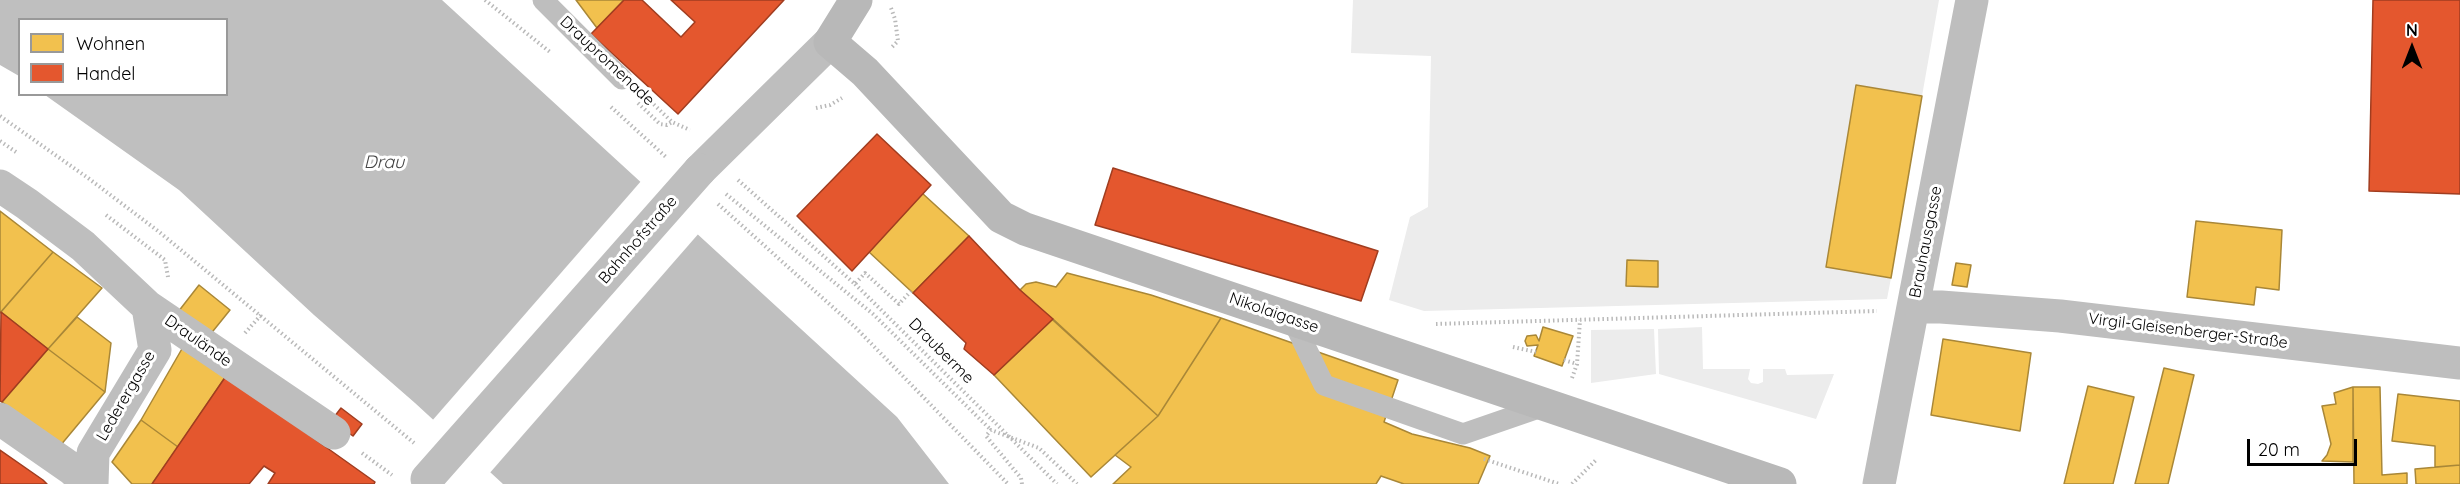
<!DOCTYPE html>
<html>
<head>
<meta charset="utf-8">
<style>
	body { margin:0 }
	#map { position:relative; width:2460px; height:484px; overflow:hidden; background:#fff; font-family:Quicksand,sans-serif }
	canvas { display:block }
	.legend { position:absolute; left:18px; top:18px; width:210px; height:78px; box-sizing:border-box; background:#fff; border:2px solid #999; margin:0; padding:8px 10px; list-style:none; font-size:18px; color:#000 }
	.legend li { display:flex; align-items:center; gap:12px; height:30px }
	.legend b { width:30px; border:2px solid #999 }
	.north { position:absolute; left:2382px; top:18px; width:60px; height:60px; -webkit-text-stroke:4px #fff; paint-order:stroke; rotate:0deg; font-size:16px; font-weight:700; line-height:24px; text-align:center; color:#000 }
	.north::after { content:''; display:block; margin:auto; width:21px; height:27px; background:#000; clip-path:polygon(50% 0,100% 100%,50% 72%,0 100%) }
	.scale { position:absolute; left:2247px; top:439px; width:110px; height:27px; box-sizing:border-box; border:3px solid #000; border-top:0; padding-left:8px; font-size:18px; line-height:21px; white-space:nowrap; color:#000; -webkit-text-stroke:4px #fff; paint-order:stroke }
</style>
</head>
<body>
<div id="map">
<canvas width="2460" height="484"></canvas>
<ul class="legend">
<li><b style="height:16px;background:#f2c14e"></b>Wohnen</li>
<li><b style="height:16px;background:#e4572e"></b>Handel</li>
</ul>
<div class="north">N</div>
<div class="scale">20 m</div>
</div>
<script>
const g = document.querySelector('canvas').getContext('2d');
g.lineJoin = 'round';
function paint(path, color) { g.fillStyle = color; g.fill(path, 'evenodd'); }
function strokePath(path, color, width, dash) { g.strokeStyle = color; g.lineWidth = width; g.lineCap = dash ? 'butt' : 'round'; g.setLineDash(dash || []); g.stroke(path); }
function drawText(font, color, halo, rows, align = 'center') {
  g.font = font + ' Quicksand,sans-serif'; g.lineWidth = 6; g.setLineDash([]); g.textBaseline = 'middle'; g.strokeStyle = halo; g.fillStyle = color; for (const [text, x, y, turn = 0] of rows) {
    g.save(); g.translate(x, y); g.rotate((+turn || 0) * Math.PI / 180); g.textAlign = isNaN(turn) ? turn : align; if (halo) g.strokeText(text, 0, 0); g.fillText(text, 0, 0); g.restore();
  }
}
paint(new Path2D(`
	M1353,0H1939L1922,96L1826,267L1891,278L1887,299L1424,311L1389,300L1410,217L1428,207L1431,56L1351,53Z
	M1702,327L1703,369H1750L1748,379L1751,383L1758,384L1763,382V369H1785L1787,375L1834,374L1816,419L1659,374L1658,329Z
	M1654,329L1656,374L1591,383V330Z`), '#ececec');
paint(new Path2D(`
	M0,0H442L897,417L949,484H503L415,403L314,315L179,190L45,95L226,94V20H20L19,76L0,65Z`), '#bfbfbf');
paint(new Path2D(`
	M642,180L700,232L488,475L431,422Z`), '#fff');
const homes = new Path2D(`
	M576,0H624L597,28Z
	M1856,85L1922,96L1891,278L1826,267Z
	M922,193L969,236L913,293L869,252Z
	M0,211L53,252L0,313Z
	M2196,221L2282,230L2279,290L2256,287L2254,305L2187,297Z
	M53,252L102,288L48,349L1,312Z
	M1627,260L1658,261V287L1626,286Z
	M1956,263L1971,265L1967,287L1952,285Z
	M1067,273L1151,295L1221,318L1158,416L1020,290L1026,284L1036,282L1056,287Z
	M199,285L230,310L209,336L178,312Z
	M77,317L111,343L105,392L48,349Z
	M1221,318L1398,380L1384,422L1412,434L1470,448L1490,456L1478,484H1404L1381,476L1376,484H1113L1131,467L1115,455L1158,416Z
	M1053,319L1158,416L1091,477L994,375Z
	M1543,327L1573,336L1562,366L1534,356L1538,345L1527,346L1525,341L1527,336L1536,335L1539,341Z
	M1943,339L2031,353L2020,431L1931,415Z
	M183,347L226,376L178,447L141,420Z
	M48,349L105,392L60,446L2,402Z
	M2164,368L2194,375L2168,484H2135Z
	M2088,386L2134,397L2113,484H2064Z
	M2353,387H2380L2382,475L2407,473V484H2354Z
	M2353,387V462L2322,461L2327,455L2331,444L2322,406L2336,404L2334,393Z
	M2398,394L2460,401V465L2435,467V446L2392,441Z
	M141,420L178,447L152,484H132L112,462Z
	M2460,465V484H2416L2415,469Z`);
paint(homes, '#f2c14e');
strokePath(homes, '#a98737', 1.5);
const shops = new Path2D(`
	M624,0H642L681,37L695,22L671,0H784L678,114L591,34Z
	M2373,0H2460V194L2369,191Z
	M877,134L931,185L852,271L797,216Z
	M1113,168L1378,251L1361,301L1095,225Z
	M969,236L1020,290L1053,319L994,375L964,349L966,343L913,293Z
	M1,312L48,349L2,402L0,401Z
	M226,376L375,482L374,484H268L275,473L264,466L249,484H152Z
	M341,408L362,424L353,436L331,421Z
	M0,450L43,480L47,484H0Z`);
paint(shops, '#e4572e');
strokePath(shops, '#a03d20', 1.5);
strokePath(new Path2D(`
	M485,0L550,52
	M891,8L895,19L898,41L891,48
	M644,95L672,122L690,130
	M638,103L660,124L667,125L672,122
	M611,107L666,157
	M816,108L830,105L842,98
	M0,116L88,178L158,231L414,443
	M0,141L16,152
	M738,180L855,284L865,273L899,304L911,291
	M726,194L873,314L991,430
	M718,204L856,328L1008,484
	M106,215L165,260L168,277
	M855,284L1057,484
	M1436,324L1877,311
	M245,333L261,315
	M1513,347L1536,352
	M1564,360L1577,364
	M1572,378L1577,364L1580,320
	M362,453L392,475
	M1484,459L1559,484
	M1022,484L1021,478L986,436L991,430L1039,448L1077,484
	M1572,484L1597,459`), '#b9b9b9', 4, [1.5, 3]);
strokePath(new Path2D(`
	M543,0L622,79
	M1292,319L1324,385L1463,434L1547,405`), '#bebebe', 21);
strokePath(new Path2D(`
	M700,170L830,42
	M0,186L27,204L83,246L148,307L334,433
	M1914,307H1941L2060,316L2460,363
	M0,419L72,469L89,484
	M92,484L93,453L155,350L148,307
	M1879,484L1972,0`), '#bebebe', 33);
strokePath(new Path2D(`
	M856,0L830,42L865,72L1001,217L1025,229L1780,484`), '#b8b8b8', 33);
strokePath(new Path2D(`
	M427,479L700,170`), '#bebebe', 33);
drawText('16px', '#000', '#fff', [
	["Draupromenade",607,61,43],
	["Bahnhofstraße",638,240,-49],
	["Brauhausgasse",1926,242,-79],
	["Nikolaigasse",1274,313,19],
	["Virgil-Gleisenberger-Straße",2188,331,7],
	["Draulände",198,341,35],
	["Drauberme",941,351,45],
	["Lederergasse",126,396,-60]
]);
drawText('italic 18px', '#444', '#fff', [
	["Drau",384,163]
]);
</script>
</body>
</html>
